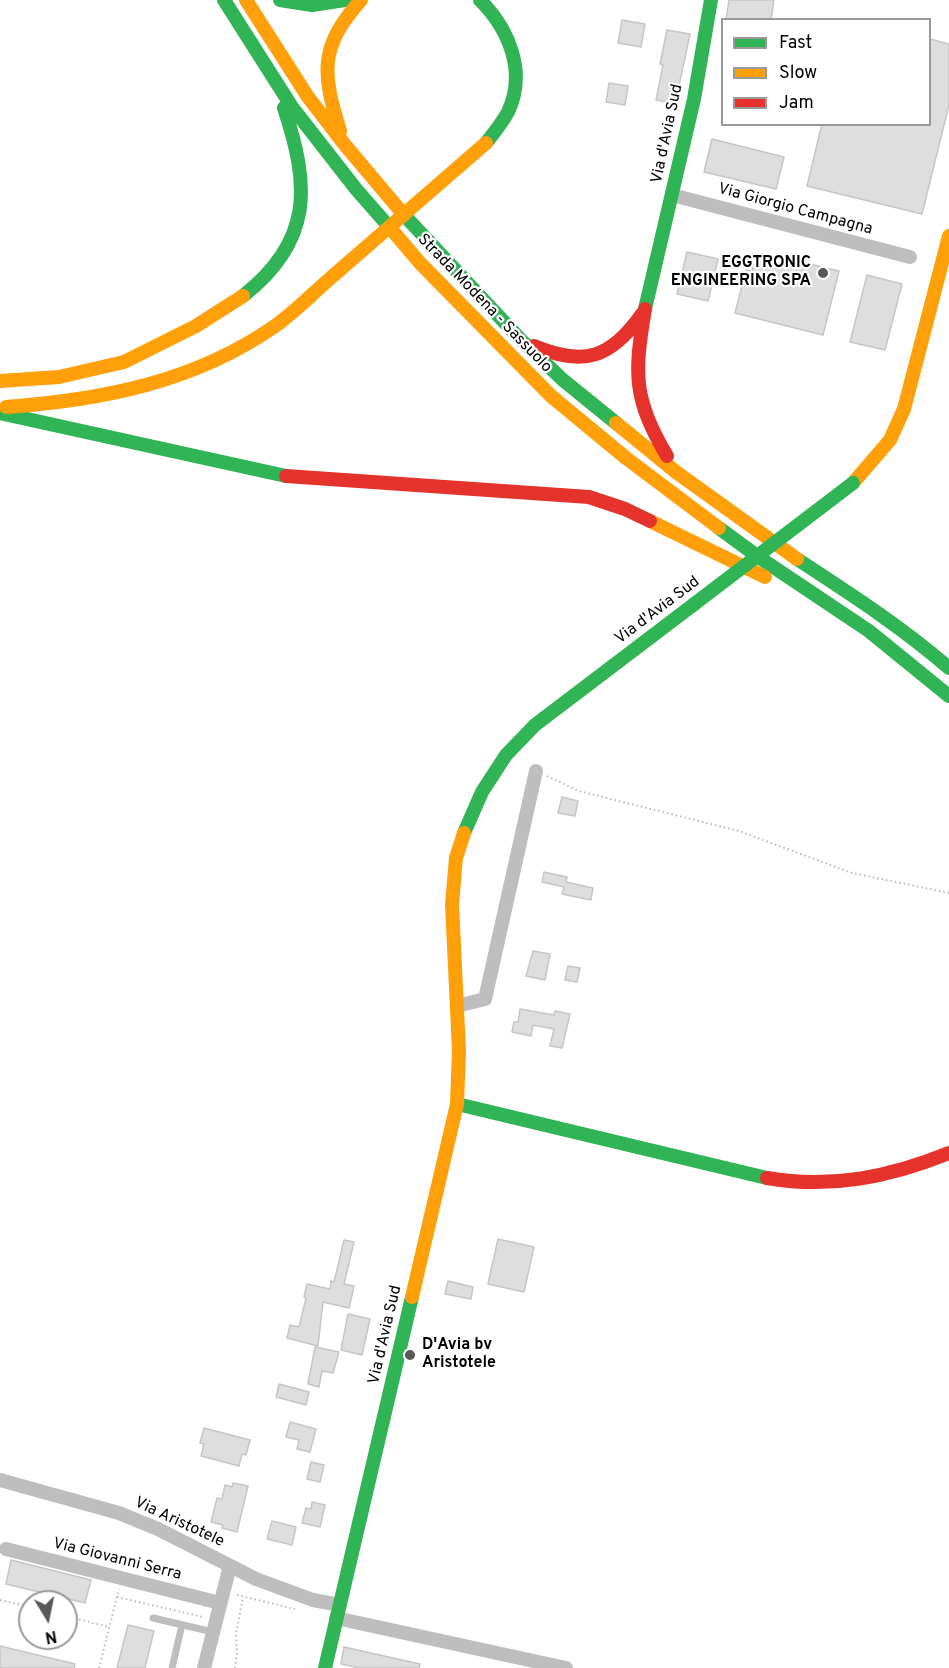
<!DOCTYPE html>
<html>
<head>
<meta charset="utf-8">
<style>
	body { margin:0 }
	#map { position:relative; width:949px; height:1668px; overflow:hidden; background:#fff; font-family:Overpass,sans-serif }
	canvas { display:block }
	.legend { position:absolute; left:721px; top:18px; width:210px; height:108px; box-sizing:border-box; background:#fff; border:2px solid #999; margin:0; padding:8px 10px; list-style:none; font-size:18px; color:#000 }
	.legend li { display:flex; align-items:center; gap:12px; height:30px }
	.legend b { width:30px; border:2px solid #999 }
	.north { position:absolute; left:18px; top:1590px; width:60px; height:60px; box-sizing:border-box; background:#fff; border:2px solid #999; border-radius:50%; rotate:170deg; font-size:16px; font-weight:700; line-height:24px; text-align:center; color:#000 }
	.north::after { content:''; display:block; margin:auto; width:21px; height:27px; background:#595959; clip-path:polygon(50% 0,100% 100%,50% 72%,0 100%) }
</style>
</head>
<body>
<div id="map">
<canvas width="949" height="1668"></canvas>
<ul class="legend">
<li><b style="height:8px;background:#30b455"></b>Fast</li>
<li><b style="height:8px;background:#ff9f0a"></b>Slow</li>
<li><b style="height:8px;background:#e5322d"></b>Jam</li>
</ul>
<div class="north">N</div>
</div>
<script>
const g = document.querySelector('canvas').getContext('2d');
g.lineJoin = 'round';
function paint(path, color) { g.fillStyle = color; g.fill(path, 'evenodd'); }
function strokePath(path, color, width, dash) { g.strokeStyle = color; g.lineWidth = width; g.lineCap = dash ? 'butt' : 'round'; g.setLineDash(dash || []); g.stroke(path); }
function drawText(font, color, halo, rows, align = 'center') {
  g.font = font + ' Overpass,sans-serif'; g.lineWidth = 4.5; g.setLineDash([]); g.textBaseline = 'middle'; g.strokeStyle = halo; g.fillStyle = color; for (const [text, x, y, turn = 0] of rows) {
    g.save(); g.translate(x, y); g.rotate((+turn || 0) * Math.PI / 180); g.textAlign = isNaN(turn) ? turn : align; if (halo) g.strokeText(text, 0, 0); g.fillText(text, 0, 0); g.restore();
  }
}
const building = new Path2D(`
	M729,0H774L771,20H726Z
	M622,20L645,24L641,47L618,43Z
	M667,30L690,34L675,104L656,100L663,65L660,64Z
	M930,39L949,44V105L922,214L807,186L822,124H930Z
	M609,83L628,86L625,105L606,102Z
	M712,139L784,157L776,189L704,172Z
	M687,252L718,259L708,301L677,294Z
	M765,259L790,265L791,262L800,264L801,262L839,271L823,335L735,313L746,270L752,271L754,261L764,263Z
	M867,275L902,284L885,350L850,342Z
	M562,797L578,801L575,816L558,813Z
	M544,872L567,877L566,882L593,888L591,900L562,894L564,887L542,882Z
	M533,951L550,954L545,980L526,976Z
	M568,966L580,968L577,982L565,980Z
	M520,1009L554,1015L555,1011L570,1014L562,1048L550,1046L554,1029L533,1025L531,1036L512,1032L514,1022H518Z
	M498,1239L534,1247L524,1292L488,1284Z
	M344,1240L354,1242L344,1284L354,1286L349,1308L323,1302L318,1346L287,1338L290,1325L299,1327L306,1298L304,1297L307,1284L330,1289L331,1281L334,1282Z
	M448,1281L473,1287L471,1299L445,1294Z
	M348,1314L370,1319L362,1355L341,1350Z
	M315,1347L339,1352L333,1373L322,1371L319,1387L308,1384Z
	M279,1384L309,1392L306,1405L276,1397Z
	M290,1422L316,1429L310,1452L297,1449L299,1440L286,1437Z
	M204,1428L250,1440L246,1455L242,1454L239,1466L201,1456L204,1444L200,1443Z
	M311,1462L324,1465L320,1482L307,1479Z
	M233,1483L248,1486L237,1532L222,1528L223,1525L211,1522L217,1498L222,1499L225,1485L232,1487Z
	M312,1502L325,1505L320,1527L302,1523L306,1508L311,1509Z
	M272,1521L296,1527L292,1545L267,1539Z
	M11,1560L91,1580L85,1603L6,1584Z
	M128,1625L154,1631L145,1668H117Z
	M0,1646L75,1664L74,1668H0Z
	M344,1647L420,1664L419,1668H359L341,1664Z`);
paint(building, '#dedede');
strokePath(building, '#c6c6c6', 1.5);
strokePath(new Path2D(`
	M547,776L579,791L739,831L852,873L949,893
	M237,1595L295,1609
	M117,1597L203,1617
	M0,1600L30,1607
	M66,1616L109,1627
	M99,1668L119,1589
	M235,1668L237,1653L236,1633L243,1597`), '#b9b9b9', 2, [1.5, 3]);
strokePath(new Path2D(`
	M153,1618L213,1632
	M172,1668L182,1625`), '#bebebe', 7);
strokePath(new Path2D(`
	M672,195L910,257
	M457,1006L485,999L536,771
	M0,1480L119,1513L158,1529L256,1579L313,1600L340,1605
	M6,1549L220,1603
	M336,1618L566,1668
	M204,1668L230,1566`), '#bebebe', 14);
strokePath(new Path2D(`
	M224,0L292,107L356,189L391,229
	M280,0L312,5L345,0
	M480,0C509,29 527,72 508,112C502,123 494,133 486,143
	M404,215L521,340L563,380L616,423
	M243,296C313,241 310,186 284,108
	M645,309L694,99L711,0
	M0,413L286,476
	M719,528L757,556L869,631L949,696
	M797,559C849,593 902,627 949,668
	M464,833L482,792L506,755L535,725L693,605
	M457,1104L767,1178
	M325,1668L412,1297`), '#30b455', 14);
strokePath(new Path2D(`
	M246,0L308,97L345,145L404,215
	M340,131C322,73 319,47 361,0
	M391,229L420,263L551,396L626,458L719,528
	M0,381L59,377L124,362L196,326L243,296
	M6,407C102,400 195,382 275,326C296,311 314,292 334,275
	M616,423L676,472L797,559
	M853,483L890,440L904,409L949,236
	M650,521L765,577
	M412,1297L457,1104L459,1051L452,904L456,858L464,833`), '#ff9f0a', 14);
strokePath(new Path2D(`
	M645,309C634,374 633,398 667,456
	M534,346C584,367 611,358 642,314
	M286,476L589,497L625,509L650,521
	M767,1178C831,1189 890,1177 949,1153`), '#e5322d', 14);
strokePath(new Path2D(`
	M693,605L853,483`), '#30b455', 14);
strokePath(new Path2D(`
	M334,275L486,143`), '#ff9f0a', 14);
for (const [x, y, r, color] of [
	[823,273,6,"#595959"],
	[410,1355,6,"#595959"]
]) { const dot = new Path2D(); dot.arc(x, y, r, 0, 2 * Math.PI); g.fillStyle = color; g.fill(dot); strokePath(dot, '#fff', 2); }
drawText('16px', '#000', '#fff', [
	["Via d'Avia Sud",668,134,-78],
	["Via Giorgio Campagna",795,210,15],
	["Strada Modena - Sassuolo",484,304,46],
	["Via d'Avia Sud",658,611,-37],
	["Via d'Avia Sud",386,1335,-77],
	["Via Aristotele",179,1523,25],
	["Via Giovanni Serra",117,1560,14]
]);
drawText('bold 16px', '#000', '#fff', [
	["EGGTRONIC",811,264],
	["ENGINEERING SPA",811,282],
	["D'Avia bv",422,1346,"left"],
	["Aristotele",422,1364,"left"]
], 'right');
</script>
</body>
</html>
